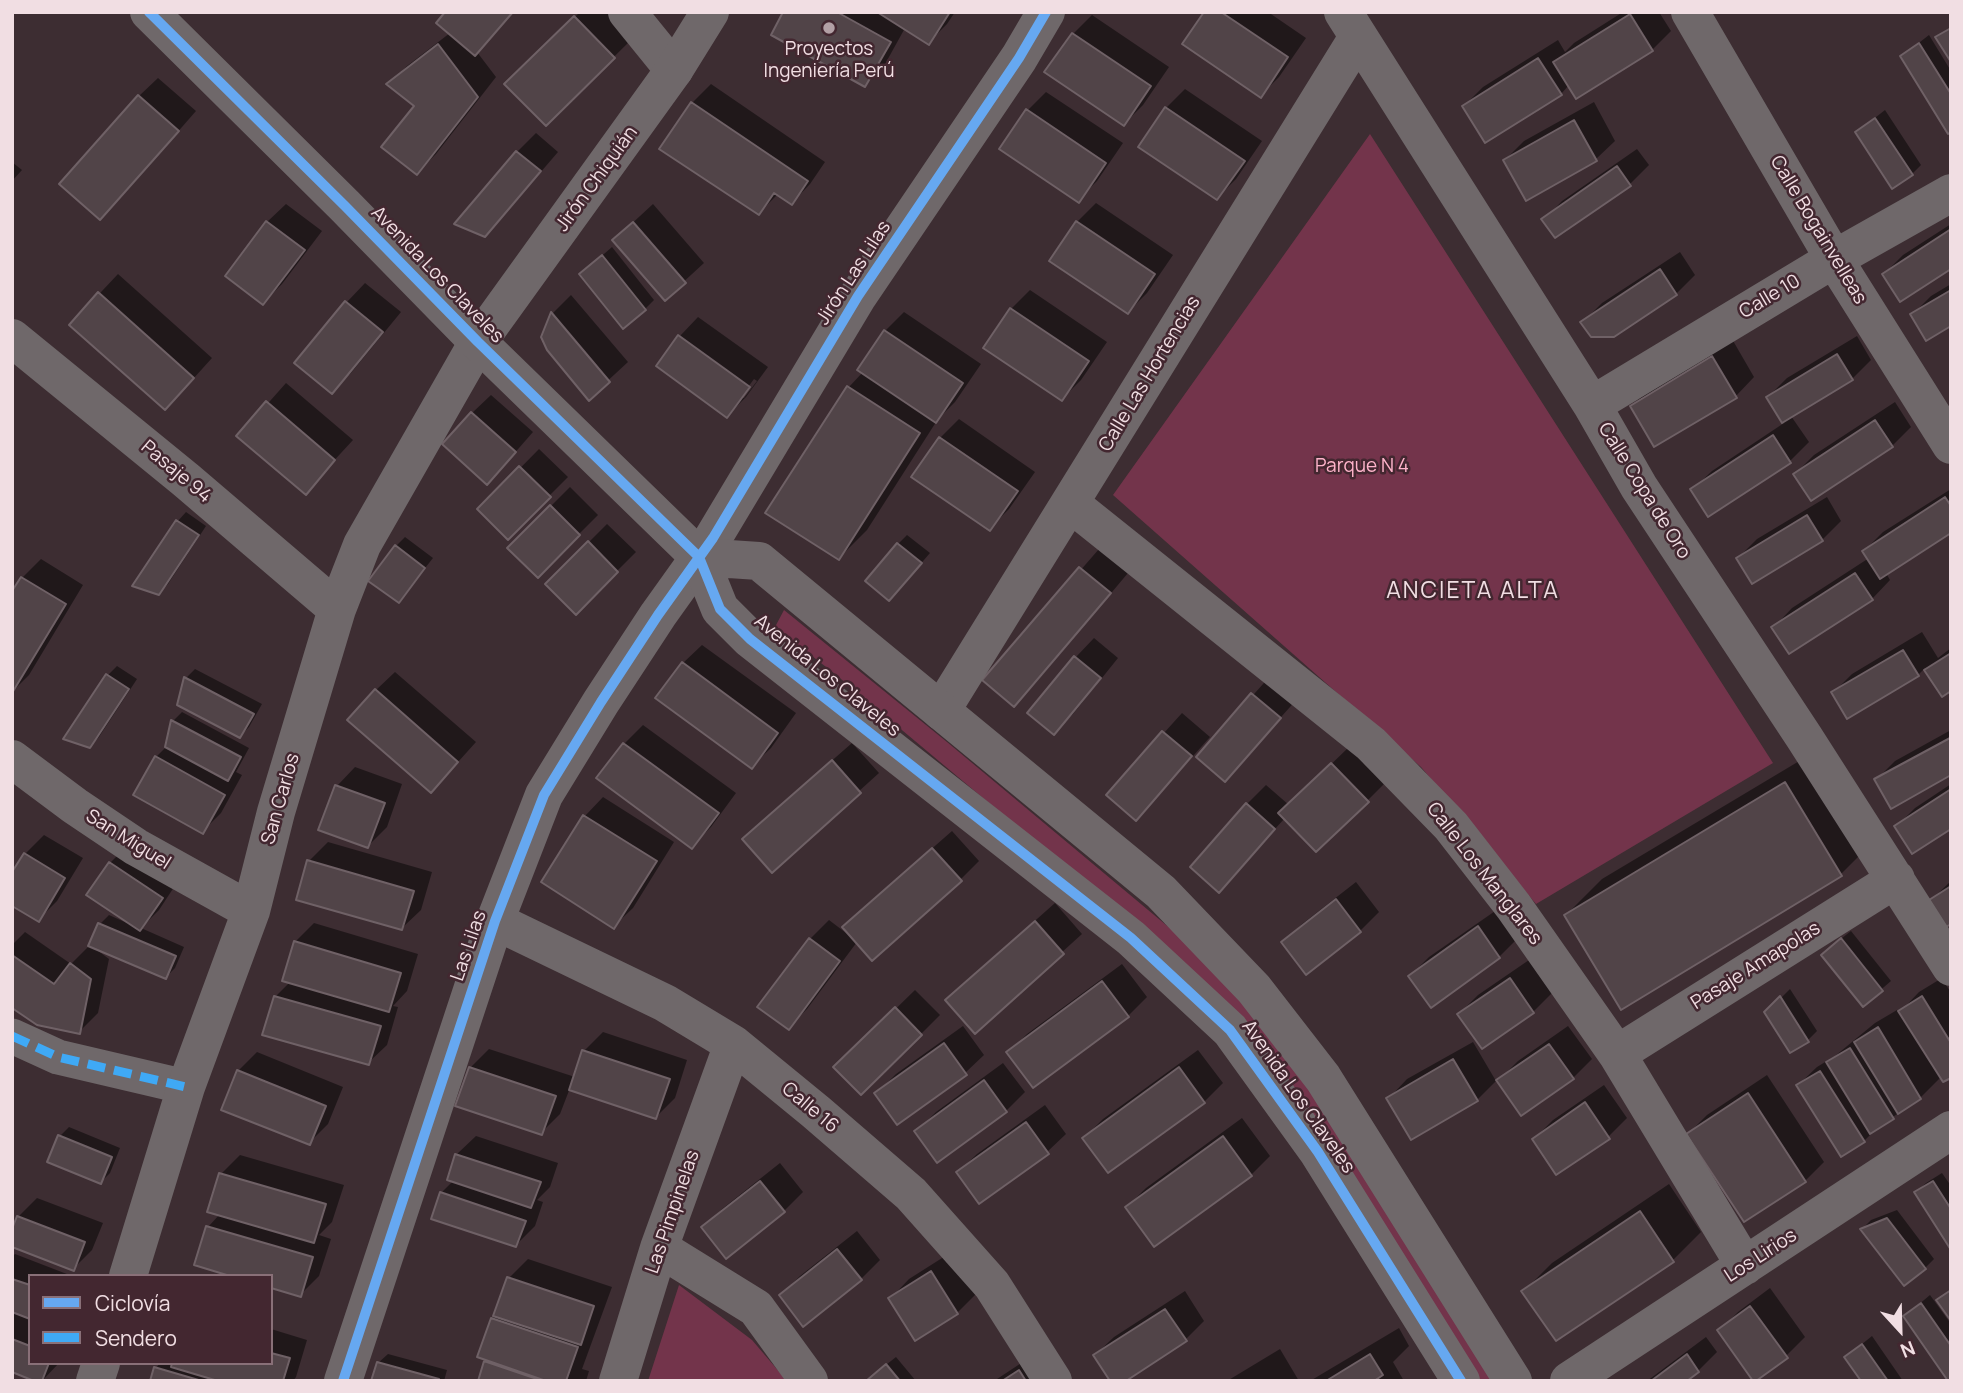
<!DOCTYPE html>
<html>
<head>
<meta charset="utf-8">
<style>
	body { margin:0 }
	#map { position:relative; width:1963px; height:1393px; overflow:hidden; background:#3d2d32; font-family:Manrope,sans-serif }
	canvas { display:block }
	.frame { position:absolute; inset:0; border:14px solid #f1dee3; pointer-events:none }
	.legend { position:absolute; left:28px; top:1274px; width:245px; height:91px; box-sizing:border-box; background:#432730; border:2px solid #897078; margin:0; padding:9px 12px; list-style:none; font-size:21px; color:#f1dee3 }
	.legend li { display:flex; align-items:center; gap:14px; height:35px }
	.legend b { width:35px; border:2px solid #897078 }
	.north { position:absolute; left:1865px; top:1295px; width:70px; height:70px; -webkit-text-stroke:5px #432730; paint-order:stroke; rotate:158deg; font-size:19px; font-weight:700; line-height:28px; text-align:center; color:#f1dee3 }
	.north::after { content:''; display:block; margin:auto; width:24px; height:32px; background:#f1dee3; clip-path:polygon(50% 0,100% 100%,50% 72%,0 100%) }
</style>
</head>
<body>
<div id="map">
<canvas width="1963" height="1393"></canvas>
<div class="frame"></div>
<ul class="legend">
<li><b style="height:9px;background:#66a8f1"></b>Ciclovía</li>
<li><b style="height:9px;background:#3fa9f5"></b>Sendero</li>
</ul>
<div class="north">N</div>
</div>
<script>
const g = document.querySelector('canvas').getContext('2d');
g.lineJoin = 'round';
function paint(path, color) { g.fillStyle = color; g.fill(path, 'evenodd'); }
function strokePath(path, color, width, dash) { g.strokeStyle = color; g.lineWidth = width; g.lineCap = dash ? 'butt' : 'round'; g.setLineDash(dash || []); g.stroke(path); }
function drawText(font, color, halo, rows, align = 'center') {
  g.font = font + ' Manrope,sans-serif'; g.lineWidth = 5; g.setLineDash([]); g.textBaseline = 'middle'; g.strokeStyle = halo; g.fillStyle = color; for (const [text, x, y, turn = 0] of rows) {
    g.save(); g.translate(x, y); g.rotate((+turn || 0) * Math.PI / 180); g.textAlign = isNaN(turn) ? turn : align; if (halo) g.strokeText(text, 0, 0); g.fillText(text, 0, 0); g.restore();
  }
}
paint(new Path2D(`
	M1370,134L1773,763L1536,904L1421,767L1113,495Z
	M784,610L947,742L1190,945L1309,1078L1501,1381H1475L1339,1162L1075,875L835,674L775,627Z
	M679,1285L752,1340L787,1381H648Z`), '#73344b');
paint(new Path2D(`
	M447,12H513L477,52L496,77L436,154L417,173L416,106L389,84L407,66L450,33Z
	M580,12H607L633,38L546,124L506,84Z
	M785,12H955L947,24L928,43L905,28L884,66L865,85Z
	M1206,12H1268L1306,38L1279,77L1261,95Z
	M1623,12H1659L1671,31L1652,50L1569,85L1561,94L1464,106L1483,87L1558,40L1565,52L1574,43Z
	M1092,15L1169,67L1143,105L1124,124L1073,34Z
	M1929,35L1951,71V130L1902,56Z
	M158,78L196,111L119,199L139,96Z
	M711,84L825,162L810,184L792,203L778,194L759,213L692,103Z
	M1185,89L1262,141L1236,179L1217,198L1140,146L1166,108Z
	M1046,92L1123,143L1097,181L1078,200L1028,110Z
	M1594,102L1615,141L1596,159L1505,160L1524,141Z
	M1885,110L1921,165L1912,174L1857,132Z
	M536,133L558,152L503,216L484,235L457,224L517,152Z
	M1637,149L1649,165L1630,184L1556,236L1544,220L1562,201Z
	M12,162L22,170L12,181Z
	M1096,203L1173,255L1147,293L1128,312L1077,222Z
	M286,204L322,231L282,284L263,303L267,222Z
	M653,204L704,263L666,298L614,240Z
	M1951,224V267L1884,274L1903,255Z
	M612,247L654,300L645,309L581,274Z
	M1680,252L1695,275L1676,294L1583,322L1602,303Z
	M118,274L212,358L184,389L71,324Z
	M365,283L401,312L351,373L332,391L296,363L347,302Z
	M1951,284V324L1912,315L1931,296Z
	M1030,290L1107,342L1081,380L1062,399L1011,309Z
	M571,295L628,362L589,398L543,337L553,313Z
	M904,312L981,364L955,402L938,419L867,530L839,558L848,388L863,372L885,331Z
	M698,317L768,367L746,397L727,416L658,366L680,336ZM754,379L757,381L744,398H740Z
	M1857,336L1871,360L1852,379L1791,416L1809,442L1790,461L1693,489L1712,471L1784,423L1768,397L1787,378Z
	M1732,339L1754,377L1736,396L1632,406L1651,387Z
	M286,383L353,440L305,492L239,436Z
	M491,395L533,432L505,464L472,413Z
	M1895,402L1911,427L1892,446L1811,498L1795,474L1814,455Z
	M959,419L1035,472L1009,509L990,528L940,438Z
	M539,449L568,477L508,537L480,509Z
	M570,487L598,515L538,575L509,548Z
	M1951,489V531L1886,573L1890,580L1872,599L1774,627L1792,608L1869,558L1864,551L1883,532Z
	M1827,497L1841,521L1822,540L1738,558L1757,539Z
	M186,512L206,526L168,584L159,593L177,522Z
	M607,524L636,552L576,612L547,584Z
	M907,535L930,553L898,590V544Z
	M405,537L433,558L399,601L396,546Z
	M1099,549L1128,573L1033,686L1014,704L985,680Z
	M41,559L83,585L29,675L12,692V594L22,578Z
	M1922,632L1938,658L1951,648V689L1942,695L1925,668L1918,675L1833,693L1852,674Z
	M1094,638L1118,658L1073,714L1054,733L1029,713L1076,657Z
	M702,645L796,713L771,748L752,766L683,663Z
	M117,666L137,679L99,737L90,746L65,738L108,675Z
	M195,669L262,704L249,727L240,736L179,704L186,678Z
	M395,672L476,742L449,772L376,690Z
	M1271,675L1298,698L1225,780L1198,757Z
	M182,712L249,748L236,772L242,775L221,813L202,832L156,757L167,746L173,721Z
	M1182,713L1210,737L1154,800L1108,795Z
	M643,725L736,793L711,827L692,846L624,744Z
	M1951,730V773L1876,780L1895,761Z
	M852,743L879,773L772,870L763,821Z
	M1350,746L1386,782L1367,801L1285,818L1219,890L1247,804L1266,785L1289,805Z
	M1821,748L1876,839L1840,875L1566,915L1602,879Z
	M355,767L402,784L387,827L368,846L337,786Z
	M1951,784V827H1896L1915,808Z
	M603,797L674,842L633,908L614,926L585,816Z
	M952,831L979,861L960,880L857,942L807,1009L789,1027L810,939L829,920L850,936L863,909Z
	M44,835L83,858L57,901L38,920L25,854Z
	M328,842L432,872L421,910L402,928L309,861Z
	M129,844L180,878L159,910L141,928L184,947L175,968L166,977L93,947L109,959L98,1013L79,1032L12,1006V945L25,932L71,964L91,944L100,924L109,915L127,923L128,921L89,895L110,863Z
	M1951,881V922L1931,900Z
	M1356,882L1379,912L1360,931L1283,942L1302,924Z
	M1055,903L1082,934L975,1031L966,982Z
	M1498,909L1518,938L1499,957L1431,1005L1410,976L1429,957Z
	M314,923L418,954L407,991L393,1006L398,1007L387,1045L368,1063L264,1034L276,996L291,981L295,942Z
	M1851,931L1891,981L1863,1005L1832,946Z
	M1529,960L1552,993L1533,1012L1459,1014L1478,995Z
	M1122,964L1147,997L1128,1016L1033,1085L1008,1053L1027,1034Z
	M1942,978L1951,993V1075L1941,1077L1920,1098L1877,1128L1864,1141L1798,1085L1817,1067L1835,1056L1875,1023L1897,1010L1899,1013L1919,992Z
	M1790,989L1817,1031L1808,1040L1767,1012Z
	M915,990L940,1015L921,1034L836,1067Z
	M963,1026L984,1055L965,1073L877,1093L896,1074Z
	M1568,1026L1592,1059L1573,1078L1499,1080L1518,1061Z
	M603,1032L687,1060L675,1098L656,1117L570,1088L560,1114L541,1133L470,1068L489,1049L575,1077L584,1051Z
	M1473,1042L1496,1081L1477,1100L1389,1098L1407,1079Z
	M1198,1050L1223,1083L1204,1102L1084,1138L1103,1119Z
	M257,1052L343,1087L328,1124L309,1143L238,1071Z
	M1003,1063L1025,1092L1006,1111L917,1131L936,1112Z
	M1767,1075L1824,1162L1805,1181L1688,1134L1707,1115Z
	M1604,1085L1627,1118L1608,1137L1534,1139L1553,1120Z
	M1045,1105L1066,1134L1047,1152L958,1172L977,1154Z
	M1242,1118L1270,1156L1251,1175L1127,1207L1146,1188Z
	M69,1127L120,1148L110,1173L101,1182L60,1136Z
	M476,1136L558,1163L550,1187L537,1200L543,1202L535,1226L516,1245L441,1193L454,1180L449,1179L457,1154Z
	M240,1155L344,1185L332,1222L319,1235L331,1239L319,1276L300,1295L271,1276L208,1227L220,1214L221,1174Z
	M780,1163L803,1192L784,1211L704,1228L722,1209Z
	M1942,1173L1951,1186V1247L1916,1192L1926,1183Z
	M1669,1184L1701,1232L1673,1260L1524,1291L1552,1263Z
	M37,1198L103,1223L92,1250L73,1269L18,1217Z
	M1897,1210L1934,1259L1925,1268L1862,1229L1871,1220Z
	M857,1231L880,1260L861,1279L781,1295L800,1276Z
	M950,1253L976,1294L957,1313L916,1338L891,1298L909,1279Z
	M15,1254L72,1276H30V1363H59L42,1381L12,1370V1257Z
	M528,1259L612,1287L582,1369L589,1371L586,1381H480L487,1359L492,1319L509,1278Z
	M1770,1288L1805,1337L1786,1356L1719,1331L1738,1312Z
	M1185,1291L1204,1321L1186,1339L1095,1355L1114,1337Z
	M1930,1295L1951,1324L1950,1381L1905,1316Z
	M1399,1328L1409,1346L1393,1362L1404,1381H1310Z
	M271,1329L307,1340L296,1377L293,1381H152L156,1368L160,1363H271Z
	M1872,1336L1903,1381H1863L1846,1357Z
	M1706,1337L1717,1352L1698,1371L1684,1381H1647Z
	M1280,1349L1299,1381H1227Z
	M1038,1352L1057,1381H994Z
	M388,1354L447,1370L444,1381H373L378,1363Z
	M896,1357L916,1381H867V1380Z`), '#0007');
const building = new Path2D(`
	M445,12H513L475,56L436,23Z
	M783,12H837L891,42L865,87L771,35Z
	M877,12H950L929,45Z
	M1204,12H1221L1288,57L1261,98L1182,44Z
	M1630,14L1653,51L1576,99L1553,62Z
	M574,16L615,58L546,126L504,84Z
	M1951,28V62L1935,37Z
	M1072,33L1151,86L1124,126L1044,72Z
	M1919,43L1951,94V132L1948,134L1900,56Z
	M438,44L478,97L417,175L381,147L414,106L386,84Z
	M1538,58L1562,95L1485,143L1462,106Z
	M138,95L179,131L100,220L59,184Z
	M691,102L808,181L792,205L774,193L759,215L659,149Z
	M1165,107L1245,161L1217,200L1138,147Z
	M1026,109L1106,163L1079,203L999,149Z
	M1875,118L1913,175L1892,189L1855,132Z
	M1574,120L1597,161L1526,201L1503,160Z
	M516,151L541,171L485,237L454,224Z
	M1617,166L1631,186L1555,238L1541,219Z
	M266,221L305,250L263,305L225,276Z
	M1076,221L1155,274L1128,314L1049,261Z
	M633,222L686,283L665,301L612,240Z
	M1951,229V269L1900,302L1882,274Z
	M602,255L646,310L623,329L579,274Z
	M1660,269L1677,295L1614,337H1591L1580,322Z
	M1951,290V326L1926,341L1910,314Z
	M98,292L194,378L165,410L69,325Z
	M345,301L383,332L332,394L294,363Z
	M1010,308L1089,361L1062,401L983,348Z
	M551,312L610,382L589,401L547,350L541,337Z
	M884,330L963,383L936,423L857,370Z
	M678,335L750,387L727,418L656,366Z
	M1837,354L1853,380L1782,423L1766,397Z
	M1712,356L1737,398L1654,447L1630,406Z
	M847,386L920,433L839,560L765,513Z
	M266,401L335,460L306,495L236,436Z
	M471,412L516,452L487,485L442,444Z
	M1875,420L1893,447L1811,501L1793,474Z
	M1773,435L1791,463L1708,517L1690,489Z
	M939,437L1018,491L990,531L911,477Z
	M519,466L551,497L508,540L477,509Z
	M1945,497L1951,506V533L1880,579L1862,551Z
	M550,505L580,535L538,578L507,548Z
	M1807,515L1823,541L1752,584L1736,558Z
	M176,520L199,535L159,595L132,586Z
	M588,541L618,572L576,615L545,584Z
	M897,543L922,563L889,601L865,581Z
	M395,545L425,568L399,603L368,581Z
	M1079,567L1111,593L1014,707L982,680Z
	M1855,573L1873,600L1789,654L1771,627Z
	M21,577L66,604L12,693V591Z
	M1903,650L1919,676L1847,719L1831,692Z
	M1951,653V691L1942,697L1924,670Z
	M1074,656L1101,678L1054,735L1027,713Z
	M682,662L778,733L752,769L655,698Z
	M106,674L129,689L90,748L63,739Z
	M184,677L254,714L240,738L177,705Z
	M375,689L458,762L431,793L347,720Z
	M1251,693L1281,718L1225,782L1196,757Z
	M171,720L241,757L228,781L165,747Z
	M1162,731L1192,756L1136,821L1106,795Z
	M1950,738L1951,775L1891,809L1874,779Z
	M623,743L719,813L692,849L596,778Z
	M155,756L225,795L203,834L133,795Z
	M832,760L861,793L772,873L742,839Z
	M1331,763L1369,802L1316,852L1278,813Z
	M1785,782L1842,876L1621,1010L1564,915Z
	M335,785L385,803L368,848L318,830Z
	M1951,789V829L1912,854L1894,826Z
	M1246,803L1275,829L1219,893L1190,867Z
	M583,815L657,861L614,929L541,882Z
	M932,848L962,881L872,961L842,927Z
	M24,853L65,878L39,922L12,906V872Z
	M307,860L414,891L402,930L296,900Z
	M109,862L163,898L140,931L86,895Z
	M1951,886V924L1946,927L1929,900Z
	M1336,899L1361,932L1306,975L1281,942Z
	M1035,921L1064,954L975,1034L945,1000Z
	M98,923L176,956L166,979L88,946Z
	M1478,926L1500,958L1431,1008L1408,976Z
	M809,938L840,961L789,1030L757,1007Z
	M1841,938L1883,991L1863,1007L1821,955Z
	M294,941L401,973L389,1012L282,981Z
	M12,955L54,984L70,963L91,979L80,1034L37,1025L12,1008Z
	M1510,978L1534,1013L1482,1049L1457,1014Z
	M1102,981L1129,1017L1033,1088L1006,1052Z
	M274,996L381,1026L369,1065L262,1035Z
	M1780,996L1809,1042L1790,1053L1764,1012Z
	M1922,996L1951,1043V1078L1943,1082L1898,1011Z
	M895,1007L922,1035L861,1095L833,1067Z
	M1878,1027L1921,1099L1898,1114L1854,1042Z
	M944,1043L967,1075L897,1125L874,1093Z
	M1549,1044L1574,1079L1521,1116L1496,1080Z
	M1850,1048L1894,1119L1870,1134L1826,1062Z
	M582,1050L670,1079L656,1119L569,1090Z
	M1453,1059L1478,1101L1411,1140L1386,1098Z
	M469,1067L556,1096L542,1135L455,1106Z
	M1179,1067L1205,1103L1108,1173L1082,1138Z
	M237,1070L326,1106L310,1145L221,1110Z
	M1820,1071L1865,1142L1841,1157L1796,1085Z
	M984,1080L1007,1112L937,1163L914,1131Z
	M1748,1093L1806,1182L1744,1222L1686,1134Z
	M1585,1102L1610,1139L1556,1175L1532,1139Z
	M1026,1122L1049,1154L979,1204L956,1172Z
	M58,1135L112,1157L101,1184L47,1162Z
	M1223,1136L1252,1176L1154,1247L1125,1207Z
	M455,1154L541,1182L531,1208L447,1180Z
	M219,1173L326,1204L314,1243L207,1212Z
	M760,1181L785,1212L726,1259L701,1227Z
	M1933,1181L1951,1209V1250L1914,1192Z
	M440,1192L526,1221L516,1247L431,1219Z
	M1640,1211L1674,1262L1556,1341L1521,1291Z
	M17,1216L85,1242L74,1271L12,1247V1229Z
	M1887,1218L1926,1269L1904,1286L1860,1229Z
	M206,1226L313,1257L301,1297L271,1288V1276H230L194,1265Z
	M837,1249L862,1280L803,1327L779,1295Z
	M931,1271L958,1314L915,1341L888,1298Z
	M507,1277L594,1306L581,1345L493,1316Z
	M12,1279L30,1285V1319L12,1312Z
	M1951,1290V1321L1936,1300Z
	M1921,1303L1951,1346V1381H1948L1903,1316Z
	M1750,1306L1788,1358L1756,1381H1753L1717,1330Z
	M1165,1309L1187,1341L1126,1381H1110L1093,1355Z
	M491,1318L578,1347L566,1381H546L477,1357Z
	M12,1339L30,1346V1363H49L42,1381H34L12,1372Z
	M1862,1344L1888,1381H1861L1844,1357Z
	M271,1353L290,1358L283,1381H218L171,1367L172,1363H271Z
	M1370,1354L1383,1375L1374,1381H1326Z
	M1687,1354L1699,1372L1687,1381H1651Z
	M484,1361L543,1381H478Z
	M377,1362L439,1379V1381H371Z
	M886,1364L900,1381H866Z
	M154,1367L202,1381H150Z
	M1019,1370L1026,1381H1002Z`);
paint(building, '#514448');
strokePath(building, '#6f6166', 2);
strokePath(new Path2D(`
	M12,1036L58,1057L186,1087`), '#6f686a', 35);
strokePath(new Path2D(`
	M627,12L674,70
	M1343,12L1592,405L1639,487L1804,737L1951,967
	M1690,12L1834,259L1951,445
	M12,338L186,480L337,609
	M1592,405L1834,259L1951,193
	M1071,504L1371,744L1451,826L1514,907L1617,1054L1745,1266
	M941,711L1358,37
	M12,759L75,806L136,847L251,911
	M495,921L665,1003L733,1044L816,1112L911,1194L992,1285L1053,1381
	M1617,1054L1896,879
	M659,1248L756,1308L809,1381
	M128,1276L186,1087L251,911L276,812L337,609L362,545L478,342
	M95,1381L101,1363
	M343,1381L495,921L544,795L601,702L658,615L713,538L858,296L1019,58L1046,12
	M618,1381L659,1248L733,1044
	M1569,1381L1951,1130`), '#6f686a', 38);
strokePath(new Path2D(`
	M149,12L345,206L478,342L699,557L720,609L750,639L1131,938L1230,1030L1318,1152L1461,1381
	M478,342L674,70L710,12
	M699,557L759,561L1161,892L1254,989L1323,1078L1513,1381`), '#6f686a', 38);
strokePath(new Path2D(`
	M12,1036L58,1057L186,1087`), '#3fa9f5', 9, [18, 9]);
strokePath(new Path2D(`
	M149,12L345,206L478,342L699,557L720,609L750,639L1131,938L1230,1030L1318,1152L1461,1381
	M343,1381L495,921L544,795L601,702L658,615L713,538L858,296L1019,58L1046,12`), '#66a8f1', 10);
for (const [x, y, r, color] of [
	[829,28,7,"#b2a0a5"]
]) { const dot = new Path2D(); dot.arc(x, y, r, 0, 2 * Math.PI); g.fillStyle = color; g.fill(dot); strokePath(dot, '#432730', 2.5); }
drawText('19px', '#f1dee3', '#432730', [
	["Proyectos",829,50],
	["Ingeniería Perú",829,72]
]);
drawText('19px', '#f1dee3', '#432730', [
	["Jirón Chiquián",597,179,-54],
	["Calle Bogainvelleas",1818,230,59],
	["Jirón Las Lilas",854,273,-57],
	["Avenida Los Claveles",437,275,46],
	["Calle 10",1770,297,-31],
	["Calle Las Hortencias",1150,374,-59],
	["Pasaje 94",176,472,40],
	["Calle Copa de Oro",1644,491,58],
	["Avenida Los Claveles",827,676,39],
	["San Carlos",281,799,-74],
	["San Miguel",128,840,32],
	["Calle Los Manglares",1484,874,52],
	["Las Lilas",469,946,-71],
	["Pasaje Amapolas",1756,966,-32],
	["Avenida Los Claveles",1298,1097,55],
	["Calle 16",810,1108,40],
	["Las Pimpinelas",673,1212,-71],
	["Los Lirios",1761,1256,-33]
]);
drawText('19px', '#feb3ca', '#432730', [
	["Parque N 4",1362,467]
]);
g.letterSpacing = '2px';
drawText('23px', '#f1dee3', '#432730', [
	["ANCIETA ALTA",1473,592]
]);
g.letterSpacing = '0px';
</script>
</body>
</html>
